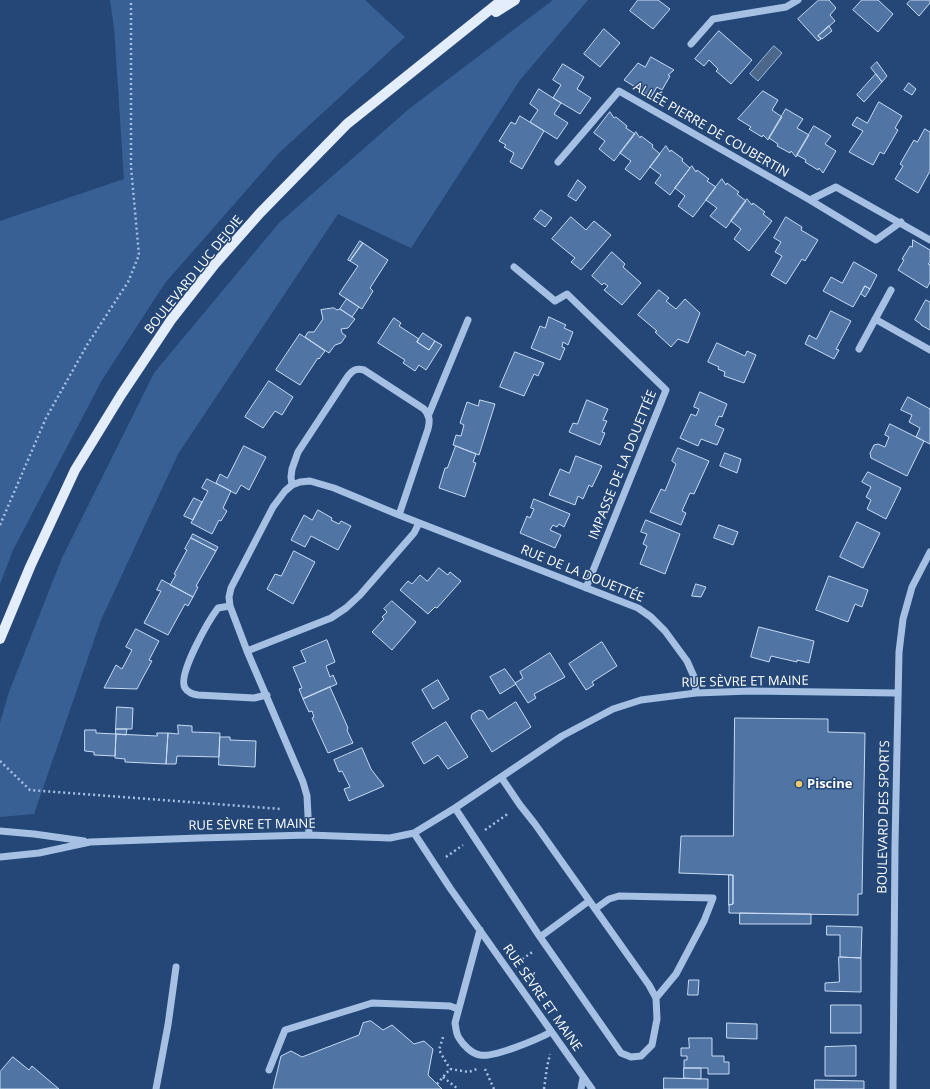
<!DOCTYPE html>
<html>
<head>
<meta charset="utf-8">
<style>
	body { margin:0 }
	canvas { display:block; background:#244777 }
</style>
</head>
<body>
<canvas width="930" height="1089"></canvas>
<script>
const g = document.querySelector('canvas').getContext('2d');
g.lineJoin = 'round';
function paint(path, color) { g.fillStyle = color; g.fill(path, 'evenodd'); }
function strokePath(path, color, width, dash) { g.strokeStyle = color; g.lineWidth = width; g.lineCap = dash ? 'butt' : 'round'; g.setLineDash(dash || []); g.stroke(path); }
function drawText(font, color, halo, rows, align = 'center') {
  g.font = font + ' "Open Sans",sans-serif'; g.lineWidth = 3; g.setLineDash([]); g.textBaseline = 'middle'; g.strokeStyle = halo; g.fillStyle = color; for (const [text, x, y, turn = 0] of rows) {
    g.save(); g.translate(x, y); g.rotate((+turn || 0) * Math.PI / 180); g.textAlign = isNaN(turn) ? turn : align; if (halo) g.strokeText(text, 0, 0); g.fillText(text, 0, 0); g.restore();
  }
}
paint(new Path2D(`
	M110,0H365L405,37L279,153L165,283L102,380L13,550L0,584V221L124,179L114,27Z
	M553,0H588L520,80L411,248L338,214L178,454L101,620L34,814L0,817V723L9,692L62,558L154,373L279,223L410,108Z`), '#386094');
const water = new Path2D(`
	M774,46L782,53L758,81L750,74Z`);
paint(water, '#4d678a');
strokePath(water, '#99bbe4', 1);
const building = new Path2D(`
	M638,0H658L670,9L653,29L630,11Z
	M819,0H829L836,8L830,15L835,21L818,36L821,39L818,41L798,19Z
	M862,0H878L893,14L878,32L853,10Z
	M911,0H930V3L919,16L907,4Z
	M829,26L832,31L822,39L818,36Z
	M604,29L620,43L600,67L584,54Z
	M719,31L752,60L731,84L716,71L718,69L709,60L704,66L695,59Z
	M651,57L674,70L668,75L670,76L662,90L657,87L651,97L624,80L638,63L645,67Z
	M877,62L887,76L882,82L871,68Z
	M563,64L584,77L577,89L591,98L580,114L553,98L561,85L553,80Z
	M876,74L882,82L864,102L857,95Z
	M909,83L916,89L912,95L904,90Z
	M539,89L561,103L554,114L568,123L557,139L530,122L538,110L530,104Z
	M763,91L778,100L772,110L782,117L768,140L763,135L762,137L749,129L751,127L738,119Z
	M879,102L902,116L895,128L898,130L884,154L880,152L873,165L849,152L863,131L852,125L857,117L867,123Z
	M786,109L803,119L797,128L809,135L796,157L791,151L790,153L777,146L778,144L769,138Z
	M610,112L614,118L616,117L627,126L626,128L635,134L614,161L599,149L605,141L594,133Z
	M520,116L544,131L522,169L510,162L514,153L504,147L506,145L499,141L511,122L515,124Z
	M814,126L831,136L825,144L836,151L823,173L819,168L818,170L805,162L806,160L797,155Z
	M925,129L930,132V171L918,193L895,179L903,166L900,164L914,140L917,142Z
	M636,132L640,138L641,136L653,145L652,147L660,154L640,180L625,169L631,161L620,153Z
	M666,146L670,152L671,150L683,159L682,161L690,168L670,195L655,183L661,175L650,167Z
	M692,166L696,172L697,170L709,179L707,181L716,187L693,217L678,206L685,196L675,188Z
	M722,179L726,185L727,183L739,192L737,194L746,201L726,228L710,216L717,208L706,200Z
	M578,180L586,187L576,201L568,196Z
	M747,199L752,205L753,203L765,212L763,214L772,221L749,251L734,239L741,229L731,221Z
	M541,210L552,218L545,227L534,219Z
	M571,217L586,230L594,221L611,235L581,270L571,262L575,258L552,239Z
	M786,217L802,227L801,230L818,240L805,261L802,259L786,284L771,275L782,256L775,252L781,242L774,238Z
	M913,240L930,250V262L928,264L930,265V282L927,288L898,270L904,260L902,259L910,246L912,247Z
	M360,241L363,243L350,261L348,260Z
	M363,243L388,260L370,288L373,291L362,309L339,294L358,266L350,261Z
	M612,252L625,264L623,267L641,283L622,305L604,290L608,286L604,283L602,285L592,276Z
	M854,262L877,275L870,289L865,286L853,307L823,291L831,277L842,283Z
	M865,286L870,289L865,297L861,294Z
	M659,290L669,298L666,301L676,309L685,299L700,313L688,343L678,339L671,347L655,332L657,331L638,315Z
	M347,299L359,307L352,317L340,309Z
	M926,300L930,302V330L921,325V324L915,320Z
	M334,308L337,310L340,309L355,319L348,328L341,329L342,333L346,336L341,343L335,345L329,353L305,337L308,332H314L323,319L321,310Z
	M831,311L851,321L836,349L839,350L834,359L805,344L809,335L816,339Z
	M549,317L566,325L564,328L573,332L568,345L563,342L562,347L565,348L560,360L531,348L540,326L545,328Z
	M394,318L401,323L399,326L419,339L417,342L429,350L435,341L442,345L426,370L419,365L415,371L403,363L405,360L378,343Z
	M423,333L435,341L429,350L417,342Z
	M300,334L325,351L319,359L318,358L300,385L276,370Z
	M717,343L745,356L747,351L756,355L744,383L724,376L725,372L718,369L719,367L708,362Z
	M515,352L544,363L538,376L534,374L524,396L500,387Z
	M269,381L293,397L282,415L275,411L263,428L245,417Z
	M700,392L727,404L722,417L719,416L715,425L724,429L717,445L701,439L698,446L680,438L691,414L696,416L699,409L694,407Z
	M908,397L930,409V444L916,437L920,428L909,422L912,415L901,410Z
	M480,400L495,404L479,455L453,445L456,435L461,436L464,425L460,423L467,402L478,406Z
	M587,400L608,409L603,420L607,421L602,432L605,433L600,445L569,432L573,423L577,424Z
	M890,424L924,441L907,476L871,458L870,453L874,445L878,444L885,447L889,437L885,435Z
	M244,446L266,457L249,490L241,485L236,494L216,483L220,474L227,478Z
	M456,446L476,454L473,462L476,463L465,497L439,488L445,468H447Z
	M678,448L709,461L694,494L690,493L682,511L686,513L681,525L650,512L661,489L665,491L676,464L672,461Z
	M725,453L741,459L737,473L720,466Z
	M576,456L602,466L592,487L589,485L583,499L578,496L575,505L549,495L560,469L569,473Z
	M868,472L901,488L886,519L867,509L871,500L866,497L871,487L862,482Z
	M207,479L231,491L223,508L227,511L221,521L219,520L212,534L191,523L208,491L202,488Z
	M194,498L202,502L193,520L184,516Z
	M534,499L570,514L564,527L559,524L557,527L553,525L550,530L561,535L555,548L520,533L527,516L530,518L534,509L531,508Z
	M318,510L332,518L331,520L339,524L341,521L351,526L338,550L311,536L305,547L291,540L304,515L312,520Z
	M646,520L680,534L665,574L640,564L647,546L643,544L647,534L641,532Z
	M857,522L880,533L863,568L840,557Z
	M719,525L738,532L733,545L714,538Z
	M193,534L218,547L216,551L191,538Z
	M191,538L216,551L196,586L198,587L193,597L170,585L176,575L174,574L187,550L185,549Z
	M294,551L315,562L293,604L267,589L275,574L281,576Z
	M439,568L448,575L450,572L461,581L437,608L435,607L428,614L400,590L408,581L412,584L420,575L427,581Z
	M829,576L868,590L862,607L855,604L848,622L816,610Z
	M162,580L193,597L188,606L185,604L168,635L144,623L161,591L157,590Z
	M696,584L706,587L701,597L692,596Z
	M392,601L416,622L392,650L372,632L384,619L382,617L387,612L384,609Z
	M759,627L814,641L809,663L797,660V662L771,656L769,662L751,657Z
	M136,629L159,641L149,660L152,661L141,681L137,689L104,688L116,665L122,669L132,650L126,647Z
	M327,640L335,662L326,666L330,677L333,675L337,684L303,699L299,689L302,688L293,667L306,662L301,651Z
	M602,642L617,666L592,682L594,685L586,690L569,664Z
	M550,653L565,677L534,694L536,698L528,703L515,683L523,678L520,672Z
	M505,669L516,684L500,694L490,677Z
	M438,680L449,699L433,709L422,690Z
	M330,687L348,728L347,730L353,743L328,753L312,718L314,717L312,711L309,712L303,699Z
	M516,702L531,727L492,752L471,718L472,714L479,710L483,711L488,719Z
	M117,707L133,708L132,729H116Z
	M735,718L828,719V732L865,733L862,894H858V915L729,913V905L733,904V875L679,873L681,836H733Z
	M446,722L468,757L448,769L438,755L424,764L412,743Z
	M178,725L192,726V732L220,733L219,757L177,756L176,764H166L168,733L178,734Z
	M116,729H127L126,735L116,734Z
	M85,730H96V733L116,734L115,756L94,755V752L85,751Z
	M157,733H168L166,764L125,762V759L115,758L116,734L157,736Z
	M220,737H230V740L256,741L255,767L219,765Z
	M362,748L371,769L384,786L349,801L344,789L350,787L342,771L339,772L334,760Z
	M729,875H733V904L729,905Z
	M740,913L811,914V924H740Z
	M827,926L862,927L861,958L840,957V935H827Z
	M839,957L861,958V992L825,991V983L839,982Z
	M689,980H699L698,995H688Z
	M831,1005H861V1033H831Z
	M371,1021L383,1030L392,1025L414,1044L424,1041L433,1049L428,1075L442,1089H273L281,1056L291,1051L302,1057L359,1035L363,1023Z
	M727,1023L757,1024V1039L727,1038Z
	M689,1038H712V1056H724V1062H729V1074H708V1068H684V1060H687V1056H681V1048H689Z
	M856,1046V1076H825V1047Z
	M13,1057L29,1070L32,1066L59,1089H0V1072Z
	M684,1068H701V1079L684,1078Z
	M664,1078L708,1079V1089H664Z
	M815,1080L864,1081V1089H815Z`);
paint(building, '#5074a3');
strokePath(building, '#c7daf3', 1);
strokePath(new Path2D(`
	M0,525L46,418L87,345L128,282L139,255L131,167V0
	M0,761L30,790L281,809
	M485,830L509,813
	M446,857L463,845
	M518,962L534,951
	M443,1037L439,1050L450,1069
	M485,1069L494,1089
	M443,1077L458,1089
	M437,1084L450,1069L469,1072L477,1069
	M544,1089L547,1067L550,1054`), '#a5c0e3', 2.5, [2, 3]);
strokePath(new Path2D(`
	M691,44L713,19L786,7L798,0
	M558,162L619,91L810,200L836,187L930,240
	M810,200L876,240L901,222
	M514,267L555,301L567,294L666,390L586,588
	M875,319L930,350
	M859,349L891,290
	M429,414L468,320
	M292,485L291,477L292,469L298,452L348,376C353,370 356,368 364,370L424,409C430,416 430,421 428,429L399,515
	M230,606L218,608C209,620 177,675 185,688C188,693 193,694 198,695L254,698L267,695
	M247,651L331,618L346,608L360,595L414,533L419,523
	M455,808L540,937L621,1053L631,1057L641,1056L652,1045L657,1019L656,998L649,985L535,824L520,805L501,777
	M0,831L34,834L84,841
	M414,833L450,888L592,1089
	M309,835L307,796L303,782L247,651L230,606L229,597L231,588L273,507L285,491L292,485L300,482L310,481L334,488L399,515L638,608L651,617L665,631L687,661L695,679L696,693
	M0,857L39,853L90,842L199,838L309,835L390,838L414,833L455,808L562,736L613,709L641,700L696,693L750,691L897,693
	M595,909L609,899L619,896L713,898L704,921L676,974L656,998
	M480,930L455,1023C456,1028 456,1034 459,1038C463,1045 472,1054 480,1055C494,1058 538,1039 551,1032
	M540,937L589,901
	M269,1070L285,1030L372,1003L450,1006L458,1009
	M156,1089L168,1025L176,967
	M581,1089L583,1078
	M893,1089L895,845L899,652L903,619L912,587L930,552`), '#a5c0e3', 7);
strokePath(new Path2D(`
	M496,12L515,0
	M0,639L30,567L75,470L121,395L171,320L215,264L260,213L347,124L502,0`), '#e4edfc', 10);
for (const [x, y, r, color] of [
	[799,784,4,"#edc969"]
]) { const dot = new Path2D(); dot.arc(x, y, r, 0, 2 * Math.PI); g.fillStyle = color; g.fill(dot); strokePath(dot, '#244777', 1.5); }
drawText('13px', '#fff', '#244777', [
	["ALLÉE PIERRE DE COUBERTIN",711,130,30],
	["BOULEVARD LUC DEJOIE",194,275,-51],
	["IMPASSE DE LA DOUETTÉE",623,465,-68],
	["RUE DE LA DOUETTÉE",582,574,22],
	["RUE SÈVRE ET MAINE",745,682,-1],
	["BOULEVARD DES SPORTS",884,817,-89],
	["RUE SÈVRE ET MAINE",252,825,-1],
	["RUE SÈVRE ET MAINE",542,998,55]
]);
drawText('bold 13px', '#fff', '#244777', [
	["Piscine",807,784]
], 'left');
</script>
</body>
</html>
